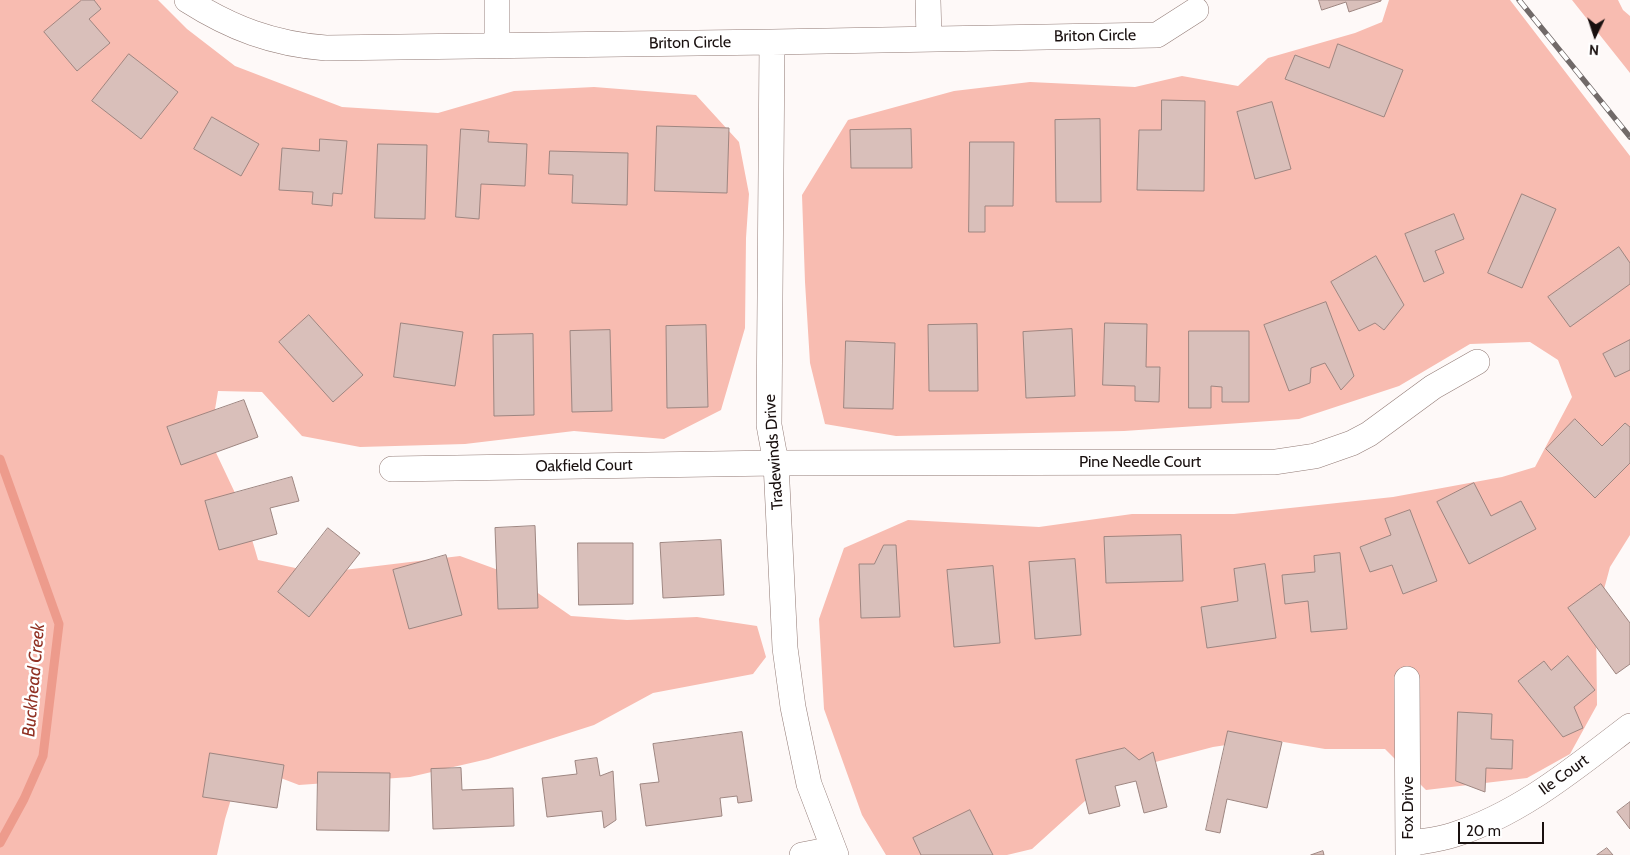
<!DOCTYPE html>
<html>
<head>
<meta charset="utf-8">
<style>
	body { margin:0 }
	#map { position:relative; width:1630px; height:855px; overflow:hidden; background:#fef9f8; font-family:Cabin,sans-serif }
	canvas { display:block }
	.north { position:absolute; left:1570px; top:10px; width:50px; height:50px; -webkit-text-stroke:4px #fff; paint-order:stroke; rotate:184deg; font-size:14px; font-weight:700; line-height:20px; text-align:center; color:#19100f }
	.north::after { content:''; display:block; margin:auto; width:18px; height:22px; background:#19100f; clip-path:polygon(50% 0,100% 100%,50% 72%,0 100%) }
	.scale { position:absolute; left:1458px; top:822px; width:86px; height:22px; box-sizing:border-box; border:2px solid #19100f; border-top:0; padding-left:6px; font-size:15px; line-height:18px; white-space:nowrap; color:#19100f; -webkit-text-stroke:4px #fff; paint-order:stroke }
</style>
</head>
<body>
<div id="map">
<canvas width="1630" height="855"></canvas>
<div class="north">N</div>
<div class="scale">20 m</div>
</div>
<script>
const g = document.querySelector('canvas').getContext('2d');
g.lineJoin = 'round';
function paint(path, color) { g.fillStyle = color; g.fill(path, 'evenodd'); }
function strokePath(path, color, width, dash) { g.strokeStyle = color; g.lineWidth = width; g.lineCap = dash ? 'butt' : 'round'; g.setLineDash(dash || []); g.stroke(path); }
function drawText(font, color, halo, rows, align = 'center') {
  g.font = font + ' Cabin,sans-serif'; g.lineWidth = 5; g.setLineDash([]); g.textBaseline = 'middle'; g.strokeStyle = halo; g.fillStyle = color; for (const [text, x, y, turn = 0] of rows) {
    g.save(); g.translate(x, y); g.rotate((+turn || 0) * Math.PI / 180); g.textAlign = isNaN(turn) ? turn : align; if (halo) g.strokeText(text, 0, 0); g.fillText(text, 0, 0); g.restore();
  }
}
paint(new Path2D(`
	M0,0H158L187,29L235,66L342,107L438,113L514,91L594,87L696,95L739,142L749,194L746,238L745,328L721,410L664,439L574,431L465,444L360,447L302,436L262,392L218,391L210,440L244,512L258,560L319,573L460,556L512,575L571,616L627,620L697,617L757,626L766,657L753,674L653,693L594,725L488,759L410,777L299,785L265,772L238,776L225,819L217,855H0Z
	M1389,0H1510L1630,156V535L1610,567L1596,619L1597,705L1570,754L1527,778L1426,790L1385,749H1325L1266,739L1213,747L1117,772L1032,849L1007,855H886L862,815L824,709L819,619L844,548L908,520L1039,527L1132,514H1234L1393,497L1502,477L1535,467L1572,397L1558,360L1530,342L1470,344L1399,386L1299,419L1124,431L896,436L825,424L810,363L805,282L802,195L848,120L954,91L1030,82L1135,87L1182,76L1238,86L1268,58L1355,33L1382,22Z
	M1572,0H1618L1623,10L1630,16V73Z`), '#f8bcb1');
strokePath(new Path2D(`
	M0,459L59,624L43,756L24,799L0,843`), '#ed9b8c', 9);
const building = new Path2D(`
	M82,0H94L101,9L89,19L110,43L77,71L44,32Z
	M1319,0H1381V1L1349,12L1346,2L1322,10Z
	M1338,44L1403,70L1384,117L1285,79L1295,55L1329,68Z
	M129,54L178,92L141,139L92,101Z
	M1162,100L1205,101L1204,191L1137,190L1139,130H1161Z
	M1272,102L1291,169L1255,179L1237,112Z
	M212,117L259,144L241,176L194,149Z
	M1100,119L1101,202H1056L1055,120Z
	M657,126L729,128L727,193L655,191Z
	M461,129L489,131L488,142L527,144L525,186L481,184L479,219L456,217Z
	M911,129L912,168H851L850,130Z
	M320,139L347,141L342,194L333,193L332,206L312,204L313,192L279,190L282,148L319,151Z
	M970,142H1014L1013,206H985V232H969Z
	M378,144L427,145L425,219L375,218Z
	M550,151L628,153L627,205L572,203L573,175L549,174Z
	M1522,194L1556,209L1522,288L1488,273Z
	M1454,214L1464,239L1435,251L1444,273L1424,282L1405,234Z
	M1619,247L1630,263V284L1570,327L1548,297Z
	M1376,256L1404,305L1384,330L1375,323L1359,331L1331,282Z
	M1326,302L1354,376L1341,390L1325,363L1311,368L1310,383L1289,391L1264,325Z
	M309,315L363,375L333,402L279,342Z
	M401,323L463,332L455,386L394,377Z
	M1105,323L1147,324L1146,367H1160L1159,402L1135,401V386L1103,385Z
	M977,324L978,391H929L928,325Z
	M706,325L708,407L667,408L666,326Z
	M1072,329L1075,396L1026,398L1023,332Z
	M610,330L612,411L572,412L570,331Z
	M1189,331H1249V402H1222V387L1211,386V408H1189Z
	M533,334L534,415L494,416L493,335Z
	M1630,340V370L1615,377L1603,354Z
	M846,341L895,343L893,409L844,408Z
	M244,400L258,437L181,465L167,427Z
	M1575,419L1602,446L1625,423L1630,427V463L1595,498L1546,449Z
	M292,477L299,501L270,508L277,534L219,550L205,501Z
	M1474,483L1491,516L1521,501L1536,529L1469,564L1437,502Z
	M1410,510L1437,581L1403,594L1392,565L1370,572L1360,547L1391,535L1385,519Z
	M535,526L538,608L498,609L495,528Z
	M328,528L360,553L309,617L278,592Z
	M1181,535L1183,581L1106,583L1104,537Z
	M721,540L724,595L663,598L660,543Z
	M578,543H633V604L579,605Z
	M884,545H896L900,617L861,618L859,564H874Z
	M1340,553L1347,629L1311,632L1308,601L1285,604L1282,575L1315,572L1314,556Z
	M446,555L462,615L409,629L393,570Z
	M1075,559L1081,635L1035,639L1029,562Z
	M1265,564L1276,638L1207,648L1201,607L1238,601L1234,569Z
	M993,566L1000,643L954,647L947,570Z
	M1601,584L1630,623V664L1616,674L1568,608Z
	M1568,656L1595,690L1574,707L1583,728L1563,737L1518,681L1544,661L1551,670Z
	M1458,712L1492,714L1491,739L1513,740L1512,769L1486,768L1485,792L1456,781Z
	M1228,731L1282,742L1267,808L1227,799L1220,833L1206,830Z
	M742,732L752,801L738,803L737,796L720,798L722,816L646,826L640,784L659,782L653,744Z
	M1125,748L1139,760L1153,752L1167,807L1144,813L1136,781L1115,786L1120,806L1089,814L1076,760Z
	M210,753L284,765L277,808L203,797Z
	M597,758L600,776L613,771L616,820L604,828L602,811L547,817L542,778L577,774L575,761Z
	M461,768L462,790L513,788L514,826L433,829L431,769Z
	M318,772L390,773L389,831L317,830Z
	M1630,802V829L1617,812Z
	M970,810L993,855H921L913,838Z
	M1607,848L1613,855H1597Z
	M1323,851L1324,855H1311Z`);
paint(building, '#d9bfba');
strokePath(building, '#9e8681', 1);
const minor = new Path2D(`
	M187,0C231,28 273,44 326,48L772,42L1157,35L1196,10
	M928,0L929,38
	M772,42L769,425L776,463L785,648L793,707L809,784L836,855
	M497,46V0
	M392,469L776,463L1275,462L1315,456L1352,443L1369,434L1433,387L1477,362
	M1407,679L1408,855
	M1408,844C1423,841 1438,840 1453,835C1520,814 1575,768 1630,726
	M802,855L833,849`);
strokePath(minor, '#927b76', 26);
strokePath(minor, '#fff', 25);
const rail = new Path2D(`
	M1519,0L1630,137`);
strokePath(rail, '#716a69', 5.5);
strokePath(rail, '#fff', 4, [11]);
drawText('16px', '#19100f', '#fff', [
	["Briton Circle",1095,36,-1],
	["Briton Circle",690,43,-1],
	["Tradewinds Drive",774,452,-94],
	["Pine Needle Court",1140,462],
	["Oakfield Court",584,466,-1],
	["Ile Court",1564,775,-36],
	["Fox Drive",1408,808,-90]
]);
drawText('italic 18px', '#913224', '#fff', [
	["Buckhead Creek",34,680,-85]
]);
</script>
</body>
</html>
